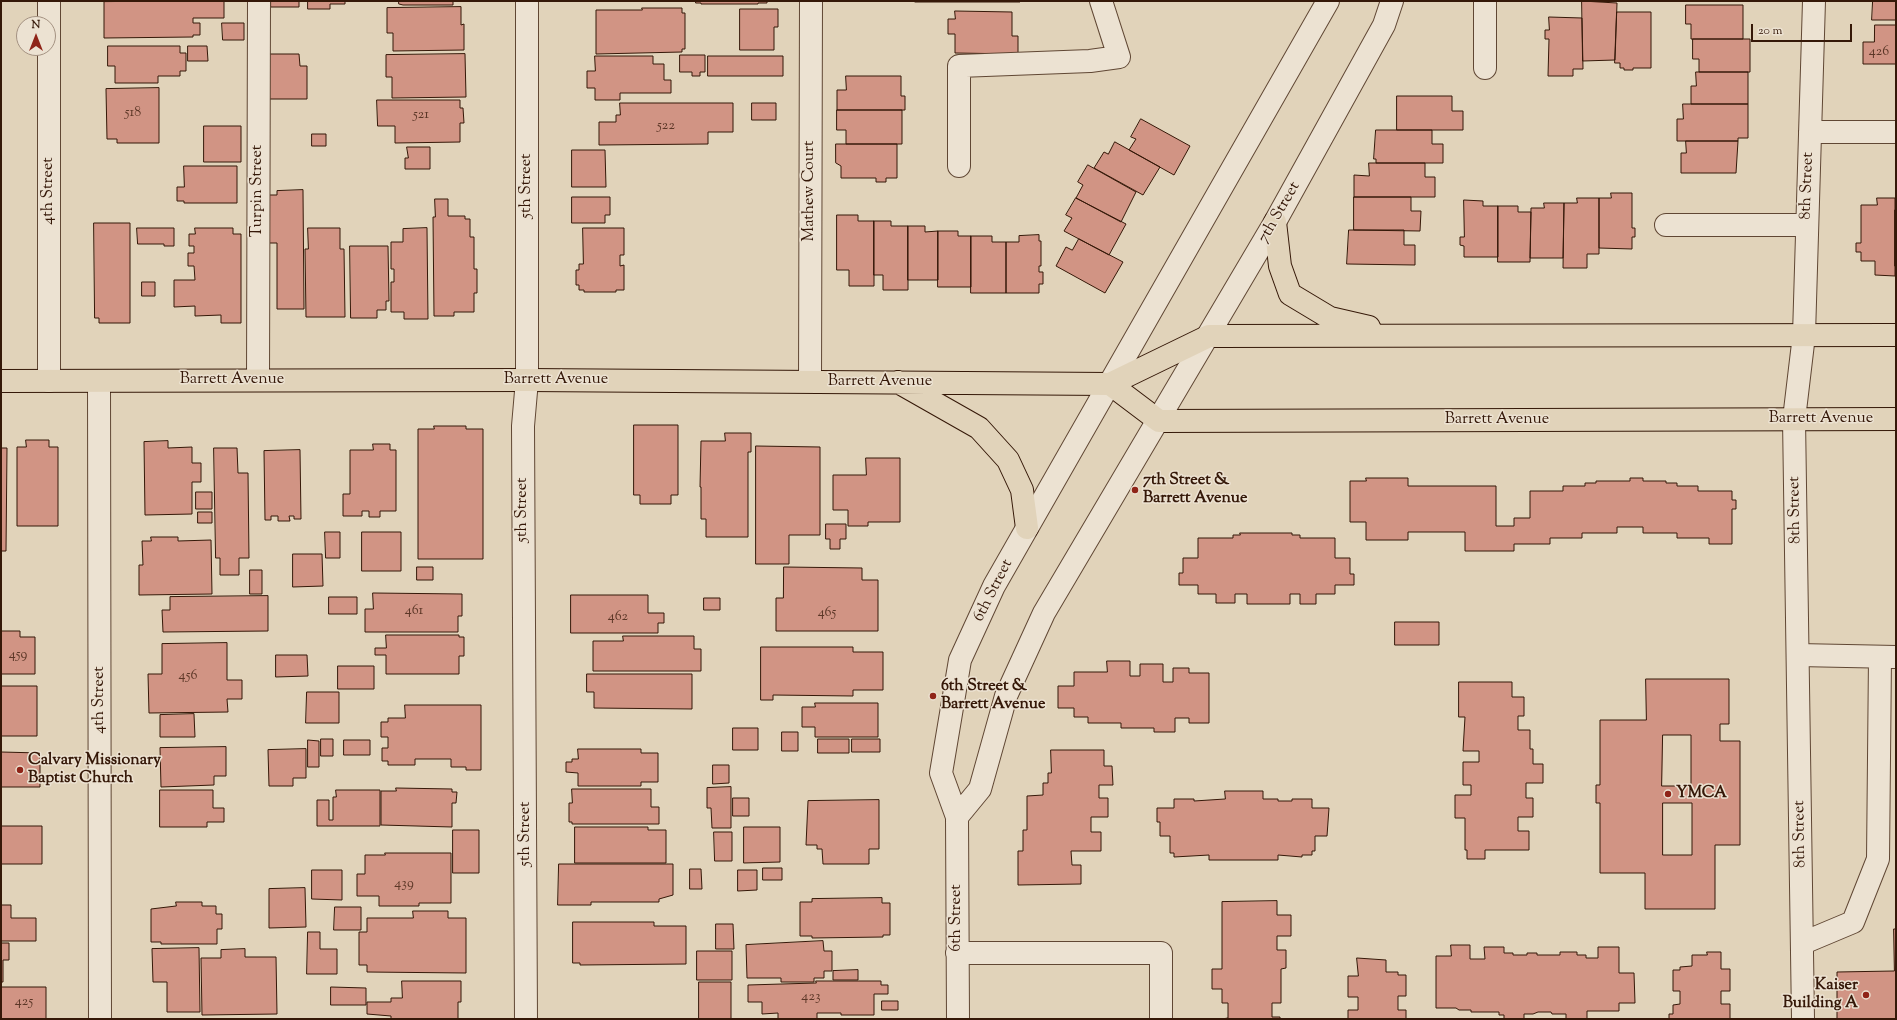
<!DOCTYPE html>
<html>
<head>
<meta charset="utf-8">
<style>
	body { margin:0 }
	#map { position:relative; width:1897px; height:1020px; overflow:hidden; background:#e1d3ba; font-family:"Sorts Mill Goudy",serif }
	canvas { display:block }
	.frame { position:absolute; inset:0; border:2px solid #351808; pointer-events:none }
	.north { position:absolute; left:16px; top:16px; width:40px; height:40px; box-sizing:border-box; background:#ece2d2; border:1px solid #a39181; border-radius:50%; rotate:0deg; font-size:11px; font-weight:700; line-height:16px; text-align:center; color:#351808 }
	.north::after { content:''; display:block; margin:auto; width:14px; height:18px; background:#8f2418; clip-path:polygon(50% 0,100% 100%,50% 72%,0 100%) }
	.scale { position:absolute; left:1751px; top:24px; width:101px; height:18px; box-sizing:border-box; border:2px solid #351808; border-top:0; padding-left:5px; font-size:12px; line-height:14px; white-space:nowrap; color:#351808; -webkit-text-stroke:3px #ece2d2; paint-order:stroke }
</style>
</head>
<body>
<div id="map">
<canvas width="1897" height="1020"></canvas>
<div class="frame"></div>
<div class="north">N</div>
<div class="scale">20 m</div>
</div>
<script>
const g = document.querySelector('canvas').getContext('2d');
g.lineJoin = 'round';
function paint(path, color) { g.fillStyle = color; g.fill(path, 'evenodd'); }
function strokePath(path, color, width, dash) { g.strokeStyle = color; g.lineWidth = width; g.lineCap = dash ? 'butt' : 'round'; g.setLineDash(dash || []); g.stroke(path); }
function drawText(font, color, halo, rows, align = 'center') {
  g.font = font + ' "Sorts Mill Goudy",serif'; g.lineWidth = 3; g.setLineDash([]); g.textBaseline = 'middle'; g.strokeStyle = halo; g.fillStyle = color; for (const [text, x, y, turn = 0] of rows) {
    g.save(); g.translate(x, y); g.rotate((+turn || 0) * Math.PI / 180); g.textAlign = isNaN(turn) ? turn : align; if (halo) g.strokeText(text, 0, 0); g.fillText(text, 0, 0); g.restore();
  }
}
const building = new Path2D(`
	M224,1V18H193V23H200V35H193V37L104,38V2Z
	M271,1H299V7H271Z
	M308,1H345V4H330V9H308Z
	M399,1H453V5H403L399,4Z
	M696,1H767V3H758V4H701V3H696Z
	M915,1H1020V2H915Z
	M1582,1L1617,3L1615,60L1583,61Z
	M1873,1H1896V20H1872Z
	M1686,5H1743V39H1691V24H1686Z
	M461,7V25L464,24V50L393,51V33H387V8Z
	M642,8H682V13H685V49H682V52L596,54V10H642Z
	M740,9H778V27H774V50H740Z
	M955,11L1012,12V36H1018V54L955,53V34H948V19H955Z
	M1617,12H1651V68H1633V70H1624V68H1620V63H1615Z
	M1549,17L1582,18L1583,69H1573V76H1548L1549,39H1545V30H1549Z
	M222,23H244V40H223Z
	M1875,25H1896V64H1863V42H1874Z
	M1693,39H1750V72H1699V59H1693Z
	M108,46H180V53H186V71H180V76H158V83H115V66H108Z
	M188,46H207L208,61H188Z
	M267,54H299L300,66H307V99H268Z
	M465,54L466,97L392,98V77H386V55Z
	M680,55H705V72H700V76H692V72H680Z
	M595,56H653V64H664V80H671V93H620V100H595V88H587V71H595Z
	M708,56H783V76H708Z
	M1696,72H1748V104H1691V86H1696Z
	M846,76H901V96H905V110H837V90H846Z
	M159,88V143H117V139H107L106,89Z
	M1397,96H1452V111H1463V130H1397Z
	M377,100H460V108H463L464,123H460V142L395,143V126H378Z
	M620,103H733V132H708V144L599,145V122H616V115H620Z
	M752,103H776V120H752Z
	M1683,104H1748V138H1738V141H1677V119H1683Z
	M837,110H902V144H846V130H837Z
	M1141,119L1190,146L1174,175L1129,150L1136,139L1131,137Z
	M204,126H241V162H204Z
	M1376,130H1432V144H1443V163H1376V159H1374Z
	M312,134H326V146H312Z
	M1686,141H1738L1736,173H1681V153H1686Z
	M1115,142L1160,167L1143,195L1094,168L1104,152L1108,154Z
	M836,144H897V178H886V182H876V178H841V166L836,163Z
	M407,147H430V169H405V158H408Z
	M572,150H605L606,187H572Z
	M1369,163H1425V177H1435V197H1354V175L1369,176Z
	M1088,165L1136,192L1121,222L1076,198L1083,185L1078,182Z
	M184,166H237V203H184V201H177V187H184Z
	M303,190L304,309H277V243H266V195H277V191Z
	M1611,193H1632V228H1635V237H1632V249L1599,248V198H1611Z
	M572,197H610V215H605V223H572Z
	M1354,197H1411V211H1421L1420,231L1354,230Z
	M1076,198L1126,224L1109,255L1064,231L1072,218L1066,215Z
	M1577,198H1599V254H1587V268H1563L1564,203H1577Z
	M1877,198H1895V276L1875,275V261H1861V252H1856V243H1861V205H1877Z
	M435,199H448V216H465V219H470V237H474V269H477V293H474V312H454V316H434L433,217H435Z
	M1464,200L1483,201V206H1498V257H1464V246L1460,245V237H1464Z
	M1544,203H1564L1563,258H1530L1531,208H1544Z
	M1498,206H1518V212H1531L1530,262H1498Z
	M1895,210H1896V266H1895Z
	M837,215H858V221H874V286H849V270H837Z
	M874,221H891V226H908V290H883V275H874Z
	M94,223H130V323H99V318H95Z
	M908,226H925V232L938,231V280H908Z
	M137,228H174V246H164V244H138Z
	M195,228H233V234H241V323H221V315L195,316V306L174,307V280H195L194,266H188V253H194V246H189V234H195Z
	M308,228H340V249H344L345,317H306L305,249H308Z
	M427,228L428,319H404V312H391V282H394V269H391V242H403V229Z
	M583,228H624V255H620V266L624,265V290H616V292H584V290H579V285H576V270H579V264H583Z
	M1349,230H1404V245H1415V265L1347,264Z
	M938,231H958V236H971V287H938Z
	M1039,235V241H1041V266H1039V272H1043V284H1039V293H1006V242H1019V236Z
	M971,236H992V242H1006V293H971Z
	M1079,239L1123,262L1105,293L1056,266L1066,247L1072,250Z
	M350,246H388L389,301H386V310H377V318H351Z
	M142,282H155V296H142Z
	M634,425H678V495H671V504H640V495H634Z
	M434,426H466V429H483V559H418V429H434Z
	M725,433H751V452H748V537H706V519H701V487H700L701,441H725Z
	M26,440H49V447H58V526H17V447H26Z
	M168,441V448L192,447V463H201V482H192V514L145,515L144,442Z
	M373,444H390V450H396V511H380V517H369V511H362V516H343V494H350V450H373Z
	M756,446L820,447V535H789V564H756Z
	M1,448H7L6,551H1Z
	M214,448H237L238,473H248L249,558H239V575H220V558H216Z
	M300,450L301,519H294V516H289L290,521H278V516H271V520H265L264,451Z
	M866,458H900V522H868V526H848V510H833V475H866Z
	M1366,478H1408V486H1496V526H1514V518H1530V491H1563V486H1585V483H1596V481H1630V478H1643V481H1666V483H1677V486H1698V491H1732V500H1736V509H1732V544H1709V538H1677V533H1643V527H1617V533H1582V538H1550V544H1514V551H1465V532H1408V540H1366V522H1350V481H1366Z
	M196,492H212V509H196Z
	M198,512H212V523H198Z
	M826,524H846V539H840V549H830V539H826Z
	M325,532H340V558H326Z
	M362,532H401V571H362Z
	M1240,533H1292V535H1300V538H1335V558H1350V574H1354V585H1335V594H1316V604H1300V594H1290V604H1247V594H1235V603H1216V594H1198V585H1179V573H1183V558H1198V538H1233V535H1240Z
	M151,537H178V541L211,540L212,594L139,595V565H143L142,541H151Z
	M293,554H322L323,586L293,587Z
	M417,567H433V580H417Z
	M784,567L862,568V580H878V631H776V598H783Z
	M250,570H262V594H250Z
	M373,593L462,594V616H458V632H365V609H373Z
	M571,595H648V613H664V623H658V633H571Z
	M268,596V631L163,632L162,610H170V597Z
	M329,597H357V614H329Z
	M704,598H720V610H704Z
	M1395,622H1439V645H1395Z
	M1,631H20V637H35V674H1Z
	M386,635H459V637H464V656H459V674H386V655H375V648H386Z
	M623,636H694V649H701V671H593V641H623Z
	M227,643V680H242V699H227L228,712L149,713L148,674H162V644Z
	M761,647H853V652H883V690H853V696L773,695V700H761Z
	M276,655H307L308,676L276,677Z
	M1107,661H1130V676H1140V664H1163V682H1173V668H1189V673H1209V723H1189V718H1175V732H1154V728H1121V723H1088V717H1074V708H1058V686H1074V672H1107Z
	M338,666H374V689H338Z
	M587,674H692V709L594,708V692H587Z
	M1646,679H1729V724H1720V741H1740V845H1715V909H1645V873H1600V803H1596V785H1600V720H1646ZM1663,735H1691V786H1662ZM1663,803H1692V855H1663Z
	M1459,682H1512V697H1524V716H1518V730H1530V749H1533V764H1543V783H1526V798H1533V817H1518V831H1529V850H1485V859H1467V850H1465V818H1455V795H1471V785H1463V762H1479V751H1463L1465,717H1459Z
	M1,686H37V736H1Z
	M307,692H339V723H306Z
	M815,703H878V737H815V727H802V707H815Z
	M405,705H481V770H466V767H451V759H415V765H388V761H382V748H388V737H381V722H388V718H405Z
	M194,714L195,737H160V715Z
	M733,728H758V750H733Z
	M782,732H798V751H782Z
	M321,739H333V756H321Z
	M818,739H849V753H818Z
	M852,739H880V752H852Z
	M308,740L319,741V767H308Z
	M344,740H370V755H344Z
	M226,747V776H214V785L161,787L160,748Z
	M306,749V778H293V786H269L268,750Z
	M578,749H641V753H658V782H641V786H578V773L566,772V762H572V759H578Z
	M1051,750H1104V766H1112L1113,785H1099V798H1108V817H1091V832H1101V851H1071L1072,865H1081V884L1018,885V851H1023V830H1027V796L1043,795V783H1048V773H1051Z
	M1,752L40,753V787H1Z
	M713,765H729V783L713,784Z
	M731,787V828H712L711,808H707V788Z
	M396,788L452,789V792H457L456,803H452V827L381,825V791H396Z
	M572,789H651V807H659V824H572V822H569V803H572Z
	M160,790H213V808H224V822H207V827H160Z
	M336,790H380V826H317V800H329V820H333V797H336Z
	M1225,791H1263V799H1278V801H1292V799H1312V808H1329L1327,836H1315V851H1312V855H1302V857L1278,855V860H1209V855L1174,857V853H1170V836H1160V822H1157V808H1174V799H1194V801L1225,799Z
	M733,798H749V816H733Z
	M879,800V849H869V864H823L822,849H817V845H806L808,801Z
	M1,826H42V864H1Z
	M575,827H648V830H666V863H575Z
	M744,827H780V862L744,863Z
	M453,830H479V873H453Z
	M714,832H732V861H715Z
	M385,853H451V903H419V906H379V896H357V874H365V855H385Z
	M559,864H673V895L659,899V902H591V905H558Z
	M763,868H782V880H763Z
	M690,869H701L702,889H690Z
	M312,870H342V900L312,899Z
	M738,870H757V890L738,891Z
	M305,888L306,927L269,928V889Z
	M882,898V903H890V935H883V937L812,938V936H800V902H812V899Z
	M1277,901V915H1291V936H1277V950H1286V968L1281,969V1003H1272V1017H1280V1019H1222L1228,1018V1003H1222V989H1212V969H1222V902Z
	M176,902H202V906H216V914H222V929H217V944H161V942H151V909L176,906Z
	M1,905H11V918H36V941H1Z
	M335,907H361V930H334Z
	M413,911H448V918H466V973L367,972V965H359V932H367V918H413Z
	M573,922H654V926H686V964L580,965V963H573Z
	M716,924H733L734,949H716Z
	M1894,929H1896V1019H1837V972L1894,971Z
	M308,932H320V949H337V974H307Z
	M823,941L824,951H832V971H824V978H814V982H781V978H747L746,945Z
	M1,943H9V960H3V982H1Z
	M1451,945H1470V959H1485L1484,947H1504V953H1513V955H1527V953H1537V955H1560V952H1577V955H1586V958H1598V947H1619V973H1634L1635,1003H1619V1011H1587V1019H1566V1014H1552L1551,1012H1538L1533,1014H1524V1019H1504V1015H1499V1012H1471V1010H1459L1456,1008H1436V956H1451Z
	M199,948L200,1012H167V982H153L152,949Z
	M245,949V957H276L277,1014L202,1015L201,958H221V950Z
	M697,951H732V980H697Z
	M1707,952H1721V969H1730V991H1721V1004H1730V1019H1669V1014H1673V1005L1680,1004V991H1673V970H1680V967L1692,966V955H1707Z
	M1357,958L1386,960V972H1398V975H1406V996H1398V1010H1406V1019H1348V1010H1358V997H1348V976H1358Z
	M858,970V980H833V971Z
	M402,981H461V1002H458V1019H391V1016L367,1014V1002H391V998H402Z
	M816,981H881V985H888V994H874V1015H841V1013H817V1019H778V1013L762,1014V1002H748V985L816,983Z
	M699,982H731V1019H699Z
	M1,987H46V1019H1Z
	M331,987L366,988V1005H331Z
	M882,1001H898V1010H882Z`);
paint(building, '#d19484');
strokePath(building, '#351808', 1);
const minor = new Path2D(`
	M1485,1V68
	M1810,132H1896
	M959,166V66L1090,61L1119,57L1101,1
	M1666,225H1807
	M258,380L259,1
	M49,381V1
	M99,381L100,1019
	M810,381L811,1
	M1798,655L1896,657
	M957,817L980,789L1006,696L1044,613L1275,222L1384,25L1392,1
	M1803,943L1853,922L1878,859L1880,657
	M957,953H1161V1019
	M526,1019L523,426L527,380V1
	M958,1019L957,817L941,773L960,660L994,586L1328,1
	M1803,1019L1794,419L1804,335L1814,1`);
const major = new Path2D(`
	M1275,222L1280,266L1290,294L1330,318L1369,327
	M1,381L527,380L1110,384L1209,336L1896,335
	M898,382L979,428L1008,460L1022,490L1027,528
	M1110,384L1159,421L1896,419`);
strokePath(minor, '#604734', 24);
strokePath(major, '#351808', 24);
strokePath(minor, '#ece2d2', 22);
strokePath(major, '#e1d3ba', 22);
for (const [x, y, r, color] of [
	[1135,490,4,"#8f2418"],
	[933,696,4,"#8f2418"],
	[20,770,4,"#8f2418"],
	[1668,794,4,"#8f2418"],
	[1866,995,4,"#8f2418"]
]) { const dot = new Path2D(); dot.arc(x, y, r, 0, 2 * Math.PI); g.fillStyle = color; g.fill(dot); strokePath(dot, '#ece2d2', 1.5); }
drawText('14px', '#5c3727', null, [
	["426",1879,53],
	["518",133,114],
	["521",421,116],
	["522",666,127],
	["461",414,612],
	["465",827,614],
	["462",618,618],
	["459",18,656],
	["456",188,677],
	["439",404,885],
	["423",811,998],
	["425",24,1003]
]);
drawText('16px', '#351808', '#ece2d2', [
	["5th Street",527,186,-90],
	["8th Street",1808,186,-88],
	["4th Street",49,191,-90],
	["Turpin Street",258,191,-90],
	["Mathew Court",810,191,-90],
	["7th Street",1280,213,-60],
	["Barrett Avenue",232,380],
	["Barrett Avenue",556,380],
	["Barrett Avenue",880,382],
	["Barrett Avenue",1821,419],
	["Barrett Avenue",1497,420],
	["5th Street",523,510,-90],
	["8th Street",1796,510,-91],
	["6th Street",994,591,-63],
	["4th Street",100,700,-90],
	["5th Street",526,834,-90],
	["8th Street",1801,834,-91],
	["6th Street",957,918,-90]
]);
drawText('bold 16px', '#351808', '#ece2d2', [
	["7th Street &",1143,481],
	["Barrett Avenue",1143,499],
	["6th Street &",941,687],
	["Barrett Avenue",941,705],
	["Calvary Missionary",28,761],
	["Baptist Church",28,779],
	["YMCA",1676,794],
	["Kaiser",1858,986,"right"],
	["Building A",1858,1004,"right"]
], 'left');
</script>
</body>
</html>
